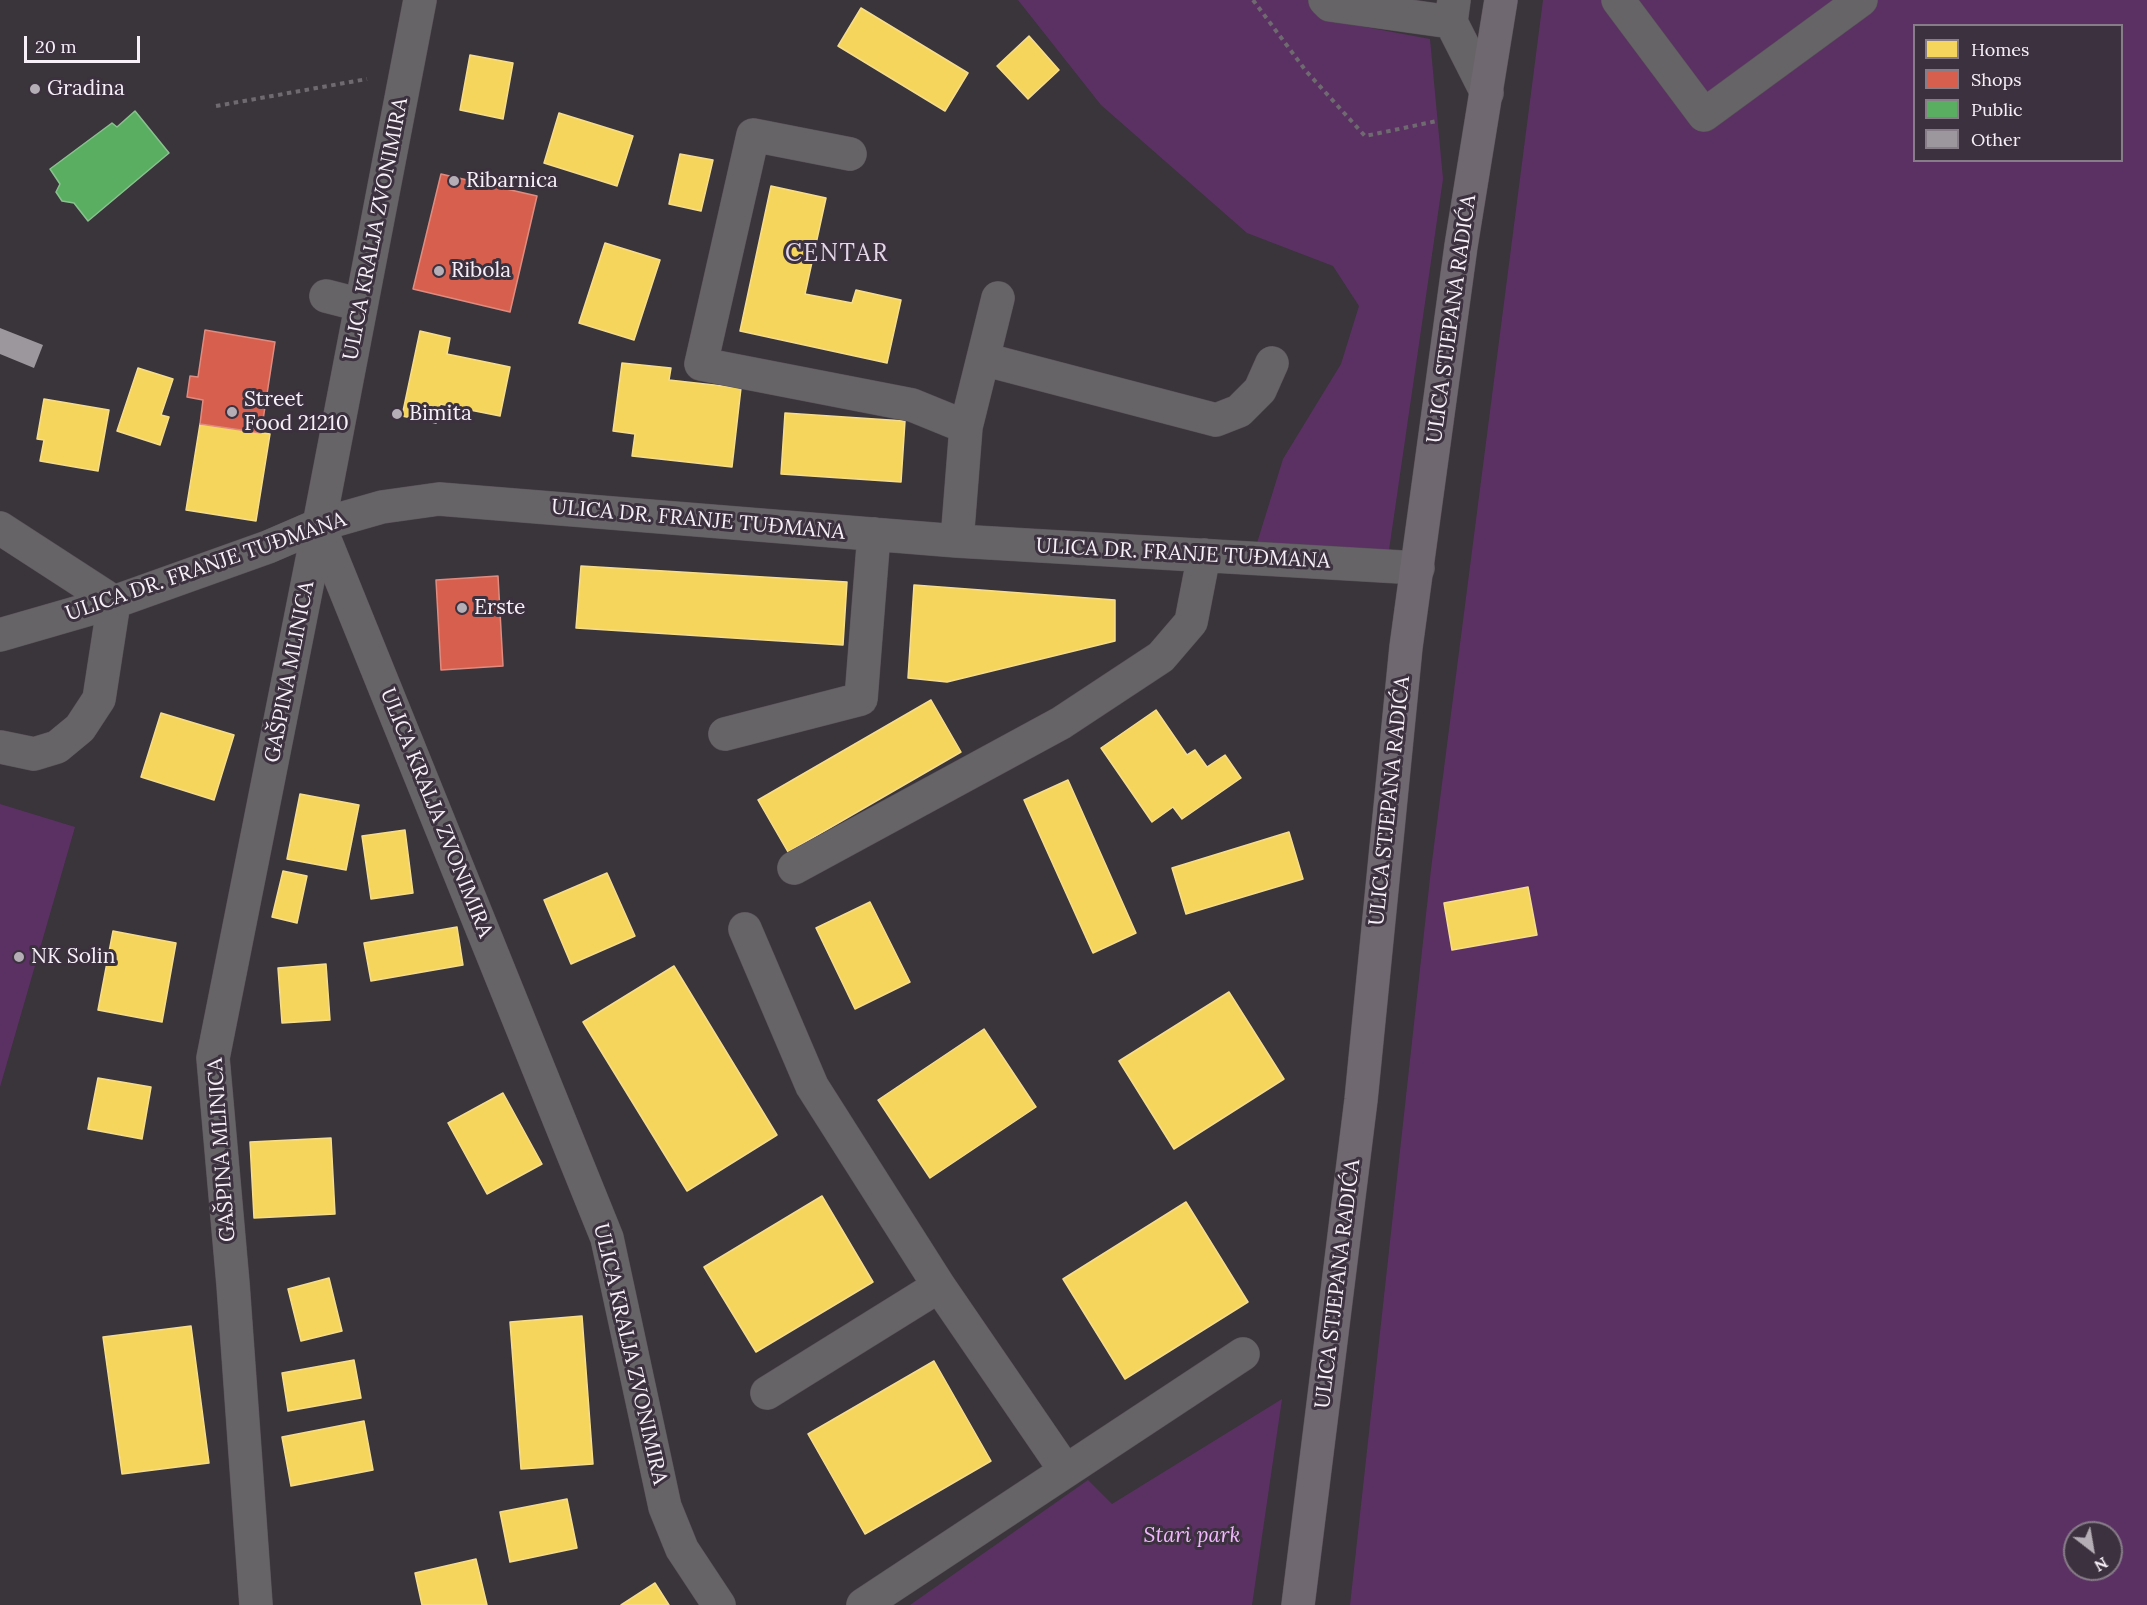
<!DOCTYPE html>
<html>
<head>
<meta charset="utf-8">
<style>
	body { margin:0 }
	#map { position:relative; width:2147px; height:1605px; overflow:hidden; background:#3a343b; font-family:Lora,serif }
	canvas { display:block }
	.legend { position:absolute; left:1913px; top:24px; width:210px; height:138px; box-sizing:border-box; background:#3c313e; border:2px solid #877d88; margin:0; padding:8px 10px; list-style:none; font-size:18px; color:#f7f0f8 }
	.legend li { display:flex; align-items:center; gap:12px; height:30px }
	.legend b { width:30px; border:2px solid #877d88 }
	.north { position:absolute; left:2063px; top:1521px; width:60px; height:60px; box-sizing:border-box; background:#3c313e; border:2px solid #877d88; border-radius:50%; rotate:149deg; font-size:16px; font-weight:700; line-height:24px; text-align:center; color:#f7f0f8 }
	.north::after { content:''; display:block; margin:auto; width:21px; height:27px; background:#b5aeb6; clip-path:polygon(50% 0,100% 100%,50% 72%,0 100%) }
	.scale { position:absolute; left:24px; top:36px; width:116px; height:27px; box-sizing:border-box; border:3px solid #f7f0f8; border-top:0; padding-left:8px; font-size:18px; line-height:21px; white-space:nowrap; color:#f7f0f8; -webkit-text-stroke:4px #3c313e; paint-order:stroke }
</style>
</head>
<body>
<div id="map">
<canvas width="2147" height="1605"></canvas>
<ul class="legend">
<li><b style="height:16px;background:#f6d55c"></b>Homes</li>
<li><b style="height:16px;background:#d6604d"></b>Shops</li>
<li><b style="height:16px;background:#5aae61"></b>Public</li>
<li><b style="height:16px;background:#9c979d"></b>Other</li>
</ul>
<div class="north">N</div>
<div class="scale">20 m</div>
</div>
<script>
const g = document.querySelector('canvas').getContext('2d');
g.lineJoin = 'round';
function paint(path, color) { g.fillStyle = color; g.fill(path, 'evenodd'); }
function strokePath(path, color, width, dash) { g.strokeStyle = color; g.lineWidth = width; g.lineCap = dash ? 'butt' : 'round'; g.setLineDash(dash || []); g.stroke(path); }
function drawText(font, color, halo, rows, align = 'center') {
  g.font = font + ' Lora,serif'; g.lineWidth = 6; g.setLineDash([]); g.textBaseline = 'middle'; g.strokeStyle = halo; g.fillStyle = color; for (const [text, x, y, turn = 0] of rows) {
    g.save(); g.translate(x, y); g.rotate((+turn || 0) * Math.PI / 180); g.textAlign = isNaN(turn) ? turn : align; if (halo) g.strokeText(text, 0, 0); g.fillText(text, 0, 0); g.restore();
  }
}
paint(new Path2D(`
	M1018,0H1312L1333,21L1430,39L1443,179L1389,550L1257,543L1283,459L1341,364L1359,306L1333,266L1247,233L1101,105Z
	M1543,0H2147V1605H1350L1431,869ZM1914,26H2122V160H1914ZM2075,1533H2111V1569H2075Z
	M0,804L75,827L0,1087Z
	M1282,1399L1252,1605H910L1088,1480L1112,1504Z`), '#5b3164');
const homes = new Path2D(`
	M861,8L968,73L945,111L838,46Z
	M1029,36L1059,70L1028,99L997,66Z
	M470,55L513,63L503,119L460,110Z
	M559,113L633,136L617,186L544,163Z
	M680,154L713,160L701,211L669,204Z
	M771,186L826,198L805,294L852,303L856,290L901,300L887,363L740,331Z
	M605,243L660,260L634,340L579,323Z
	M420,331L450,338L447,354L510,367L500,416L440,404L436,423L402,416Z
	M622,363L671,368L669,380L741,388L732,467L632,456L635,434L613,431Z
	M138,368L173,379L161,415L169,417L160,445L117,431Z
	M44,399L109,410L98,471L40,461L44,440L37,439Z
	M785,413L905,421L901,482L781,474Z
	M200,424L270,434L256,521L186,510Z
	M581,566L847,582L843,645L576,628Z
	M914,585L1115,600V641L947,682L908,678Z
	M931,700L961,752L788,852L758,800Z
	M1156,710L1187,755L1195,750L1207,767L1225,755L1241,778L1182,819L1173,807L1152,822L1101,748Z
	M161,713L234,735L214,800L141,777Z
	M1068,780L1136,933L1093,953L1024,800Z
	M300,794L359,805L346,870L287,859Z
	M405,830L413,893L371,899L362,836Z
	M1289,832L1303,879L1186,914L1172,868Z
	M283,871L307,876L297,923L272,917Z
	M607,873L635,936L571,964L544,900Z
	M1528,887L1537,935L1452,950L1444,903Z
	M870,902L910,982L855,1009L816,928Z
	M457,927L463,965L371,981L364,943Z
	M113,931L176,943L162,1022L98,1010Z
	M326,964L330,1020L282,1023L278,968Z
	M674,966L777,1135L687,1191L583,1022Z
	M1229,992L1284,1079L1174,1149L1119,1061Z
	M984,1029L1036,1107L930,1178L878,1100Z
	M98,1078L151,1087L142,1139L88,1129Z
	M503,1093L542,1164L487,1194L448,1123Z
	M331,1138L335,1214L254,1218L250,1142Z
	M822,1196L873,1282L756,1352L704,1267Z
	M1186,1202L1248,1302L1125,1379L1063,1279Z
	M329,1278L342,1331L301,1341L288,1289Z
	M582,1316L593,1464L521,1469L510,1322Z
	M191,1326L209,1463L122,1474L103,1337Z
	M354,1360L361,1398L288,1411L282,1373Z
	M934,1361L991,1461L865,1534L808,1434Z
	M364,1421L373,1470L291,1486L282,1437Z
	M567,1499L577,1548L510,1562L500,1512Z
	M476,1559L487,1605H422L415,1573Z
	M655,1583L669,1605H621Z`);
paint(homes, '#f6d55c');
strokePath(homes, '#f6dd8b', 1.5);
const shops = new Path2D(`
	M441,174L537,196L510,312L413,289Z
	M205,330L275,342L261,433L200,424L203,400L187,397L190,376L198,377Z
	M498,576L503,666L441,670L436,580Z`);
paint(shops, '#d6604d');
strokePath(shops, '#e08b80', 1.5);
const public = new Path2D(`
	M135,111L169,153L88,221L74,203L62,201L56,192L60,184L50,169L112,123L117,127Z`);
paint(public, '#5aae61');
strokePath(public, '#89c28e', 1.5);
paint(new Path2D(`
	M0,328L43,345L34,368L0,354Z`), '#9c979d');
const minor = new Path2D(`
	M1325,0L1330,5L1451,22
	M1454,0L1451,22L1487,93
	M1618,0L1704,115L1861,0
	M850,154L753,135L701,364L912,405L966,427L957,541
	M326,296L361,305
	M983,359L1216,420L1239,411L1260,390L1272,363
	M966,427L998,298
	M319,525L607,1238L665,1507L682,1549L719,1605
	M0,528L114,602L99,699L80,728L57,747L34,754L0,747
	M0,635L114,602L268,547L319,525L382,507L439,499L957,541L1418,568
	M725,734L861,699L874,534
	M794,868L1061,723L1161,657L1191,622L1204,555
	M745,929L812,1086L939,1286L1065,1470
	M767,1393L939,1286
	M256,1605L233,1284L213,1058L319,525L420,0
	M863,1605L1243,1354`);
const major = new Path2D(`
	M1298,1605L1361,1100L1406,647L1461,246L1501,0`);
strokePath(minor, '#595359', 34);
strokePath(major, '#595359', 34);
strokePath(new Path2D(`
	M1253,0L1306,71L1365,136L1437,121
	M216,106L367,79`), '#6e6a6f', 4, [4.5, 4.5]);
strokePath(minor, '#676468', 33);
strokePath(major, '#706871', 33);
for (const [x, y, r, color] of [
	[35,89,6,"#b5aeb6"],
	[454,181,6,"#b5aeb6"],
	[439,271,6,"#b5aeb6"],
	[232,412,6,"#b5aeb6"],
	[397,414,6,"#b5aeb6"],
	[462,608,6,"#b5aeb6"],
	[19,957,6,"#b5aeb6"]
]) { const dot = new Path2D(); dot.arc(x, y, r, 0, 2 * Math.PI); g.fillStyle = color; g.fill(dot); strokePath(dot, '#3c313e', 2); }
drawText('21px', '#f7f0f8', '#3c313e', [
	["Gradina",47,89],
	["Ribarnica",466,181],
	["Ribola",451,271],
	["Street",244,400],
	["Food 21210",244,424],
	["Bimita",409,414],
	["Erste",474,608],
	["NK Solin",31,957]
], 'left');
drawText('21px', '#f7f0f8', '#3c313e', [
	["ULICA KRALJA ZVONIMIRA",376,229,-79],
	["ULICA STJEPANA RADIĆA",1452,319,-82],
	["ULICA DR. FRANJE TUĐMANA",698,520,5],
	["ULICA DR. FRANJE TUĐMANA",1183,554,3],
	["ULICA DR. FRANJE TUĐMANA",206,567,-19],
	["GAŠPINA MLINICA",290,672,-79],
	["ULICA STJEPANA RADIĆA",1390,801,-84],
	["ULICA KRALJA ZVONIMIRA",436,813,68],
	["GAŠPINA MLINICA",222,1150,-94],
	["ULICA STJEPANA RADIĆA",1338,1284,-83],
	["ULICA KRALJA ZVONIMIRA",630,1354,77]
]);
drawText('italic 21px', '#f1b8fe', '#3c313e', [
	["Stari park",1192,1536]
]);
g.letterSpacing = '1.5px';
drawText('24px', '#e3d6e6', '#3c313e', [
	["CENTAR",837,254]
]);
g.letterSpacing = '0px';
</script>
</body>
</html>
